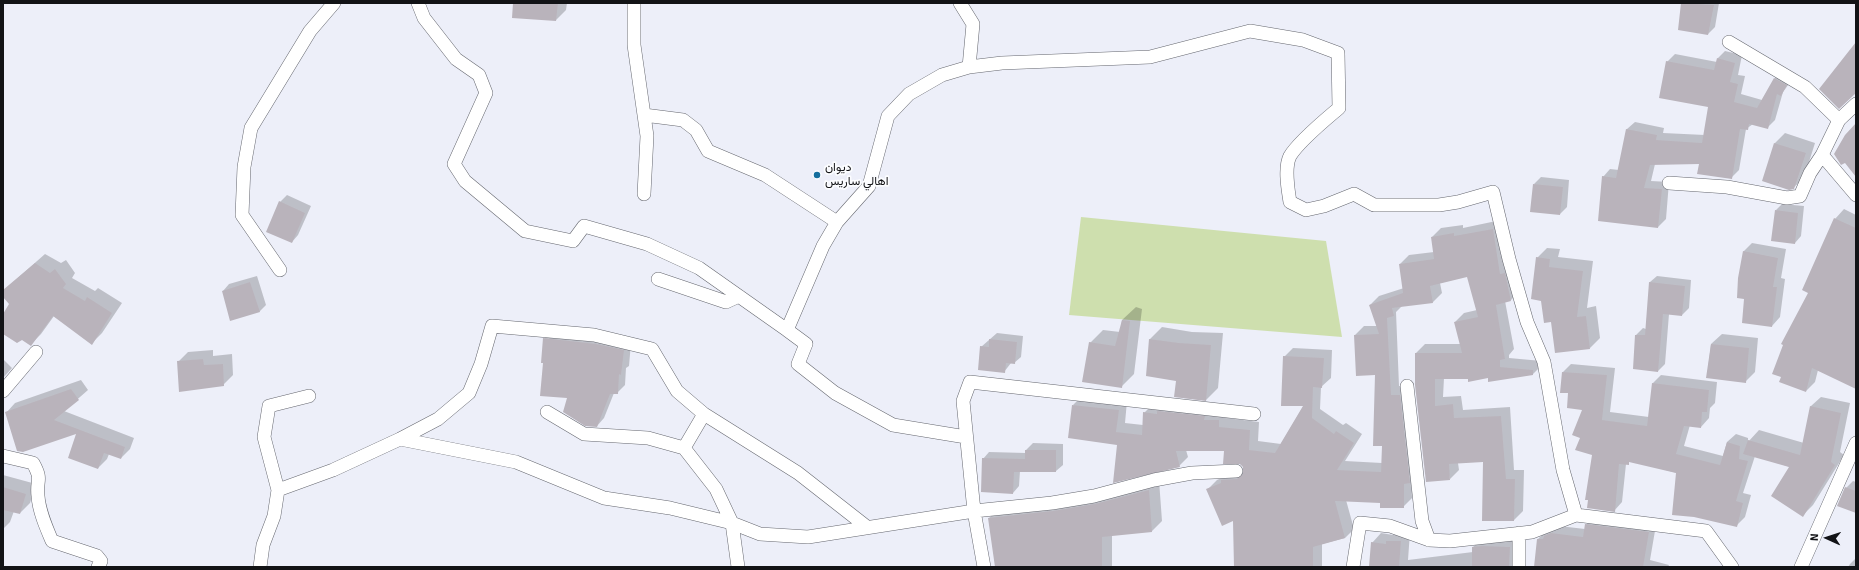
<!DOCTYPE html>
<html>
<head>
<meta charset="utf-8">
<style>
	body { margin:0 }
	#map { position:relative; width:1859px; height:570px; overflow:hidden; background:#edeff9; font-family:Signika,sans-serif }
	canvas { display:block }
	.frame { position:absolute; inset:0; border:4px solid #121316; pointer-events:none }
	.north { position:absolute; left:1807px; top:518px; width:40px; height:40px; -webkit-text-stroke:3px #fcfdff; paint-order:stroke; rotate:273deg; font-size:11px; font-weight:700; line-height:16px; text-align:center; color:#121316 }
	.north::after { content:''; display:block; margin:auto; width:14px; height:18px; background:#121316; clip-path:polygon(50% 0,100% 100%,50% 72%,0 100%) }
</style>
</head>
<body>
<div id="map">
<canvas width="1859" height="570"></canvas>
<div class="frame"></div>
<div class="north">N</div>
</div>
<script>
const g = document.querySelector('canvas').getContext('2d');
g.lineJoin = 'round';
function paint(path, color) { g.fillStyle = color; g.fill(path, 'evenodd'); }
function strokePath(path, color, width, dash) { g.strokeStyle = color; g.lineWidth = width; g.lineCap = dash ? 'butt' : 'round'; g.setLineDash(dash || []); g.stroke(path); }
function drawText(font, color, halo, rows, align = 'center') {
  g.font = font + ' Signika,Vazirmatn,sans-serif'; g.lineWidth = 3.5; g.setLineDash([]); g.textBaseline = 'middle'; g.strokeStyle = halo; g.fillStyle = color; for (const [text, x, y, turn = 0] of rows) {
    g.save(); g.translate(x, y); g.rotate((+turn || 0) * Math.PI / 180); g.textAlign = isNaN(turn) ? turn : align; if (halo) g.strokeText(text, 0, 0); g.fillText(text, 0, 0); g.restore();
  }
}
paint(new Path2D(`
	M1081,217L1326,241L1342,337L1069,315Z`), '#cedfae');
paint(new Path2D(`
	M514,3H567L566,10L556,20Z
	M1682,3H1719L1715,27L1708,34L1679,29Z
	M1725,51L1742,55L1738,75L1745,76L1741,94L1762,100L1775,78L1782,71L1794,77L1783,92L1775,120L1767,128L1753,124L1746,129L1739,170L1731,178L1700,163L1655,164L1651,181L1669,182L1666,219L1658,227L1603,177L1610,169L1619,170L1627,129L1635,122L1664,128L1663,133L1705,135L1709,106L1667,62L1675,54L1717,62L1718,58Z
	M1785,133L1815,143L1804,178L1793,188L1763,180L1775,143Z
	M1541,177L1569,180L1567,207L1560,214L1534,184Z
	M287,195L311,206L298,235L292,242L280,202Z
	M1782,204L1804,206L1801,236L1795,243L1776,210Z
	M1844,209L1856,215V388L1818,370L1815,382L1806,391L1810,292L1835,219Z
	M1501,220L1520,291L1511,300L1505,301L1514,349L1509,355V358L1542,361V365L1533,374L1444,378L1443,397L1461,396L1463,410L1510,407L1514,470H1524L1523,511L1514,520L1484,460L1458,463L1459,470L1450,479L1416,353L1425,344H1461L1455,322L1464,313L1477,310L1468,276L1440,283L1442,293L1433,302L1402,306L1396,312L1399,386H1409L1412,498L1403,507L1381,502L1346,500L1354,529L1345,538L1322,544V567H1235L1234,519L1208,489L1217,480L1226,476L1231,471L1244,470V466L1236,462L1225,450H1186L1188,457L1179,466L1118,444L1073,405L1082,396L1127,401L1125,423L1143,425L1144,413L1153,404L1227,411V418L1259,422L1258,441L1281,444L1304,405L1284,357L1293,348L1332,350L1331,378L1321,387L1320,409L1343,425L1346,423L1362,434L1345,461L1382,463L1383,445L1376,374L1355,335L1364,326H1377L1370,305L1379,296L1404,288L1400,264L1409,255L1434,252L1432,237L1441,228L1463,225V228Z
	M1752,243L1786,249L1781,278L1785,279L1780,317L1772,326L1745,299L1744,251Z
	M1547,248L1560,249L1558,257L1593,261L1587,308L1596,306L1600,338L1590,348L1552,321L1537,258Z
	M45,254L61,263L66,260L75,273L72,278L95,291L98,288L122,303L102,333L92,343L54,316L41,334L31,344L22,338L3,333V316L10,304L3,295V291Z
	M257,276L266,305L259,312L223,291L229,284Z
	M1657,276L1691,280L1689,308L1682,315L1669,314L1665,364L1658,371L1636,335L1643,328L1646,329L1650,282Z
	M1136,307L1142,309L1134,374L1121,387L1090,343L1103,330L1120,332L1122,320Z
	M1162,327L1192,332L1223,333L1218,388L1206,400L1177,380L1147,375L1150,339Z
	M551,331L631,343L629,366L626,368L625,385L617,393H614L604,418L597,426L568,397L544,362V339Z
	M997,333L1023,336L1021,357L1014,363H1011L1004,372L981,347Z
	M1722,334L1758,338L1755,372L1745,382L1707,377L1711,344Z
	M213,350V356L232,354L233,375L223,385L178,362L188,352Z
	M3,359L12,368L3,378Z
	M1571,364L1615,368L1610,412L1649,417L1653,383L1661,375L1717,382L1715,403L1710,408L1709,418L1701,427L1690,425L1684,446L1723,456L1727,442L1736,434L1748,438V442L1759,430L1804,443L1811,406L1821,397L1850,403L1840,452L1844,455L1813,505L1803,515L1790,467L1755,456L1743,493L1751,495L1745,517L1736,526L1677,473L1631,461L1626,464L1622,502L1614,511L1593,454L1581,437L1583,409L1569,392L1563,372Z
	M81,380L88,390L64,411L134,438L130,449L121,458L109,454L107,459L98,468L78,432L6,413L15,403Z
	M1033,443L1063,444V465L1056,471H1020L1019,486L1013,493L983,459L989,452L1026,453V450Z
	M3,475L36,484L30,503L20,513L14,511L10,522L3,529Z
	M1159,480L1162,521L1152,531L1112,535V567H996L989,518L1000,508Z
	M1853,481L1856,482V512L1846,488Z
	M1593,517L1656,525L1650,560L1669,565L1668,567H1535L1538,539L1546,531L1559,526L1585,529L1586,525Z
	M1396,531L1410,532L1408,560L1473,552V547L1483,537L1520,538L1518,567H1370L1372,543L1381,533L1393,535Z
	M1856,558V567H1848L1850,564Z`), '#0003');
paint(new Path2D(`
	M513,3H558L556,21L512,18Z
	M1681,3L1714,5L1708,35L1678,30Z
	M1856,42V93L1839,109L1819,89Z
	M1717,58L1735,63L1730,82L1738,84L1734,102L1757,108L1774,78L1787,85L1781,96L1777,94L1768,129L1749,124L1748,130L1740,129L1732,179L1697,174L1699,164L1650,165L1644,188L1662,189L1658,228L1598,221L1602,176L1616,178L1626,129L1657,135L1656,140L1702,143L1708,107L1659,98L1666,61L1714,70Z
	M1856,123V177L1845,163L1841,165L1834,154L1845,135Z
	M1774,143L1806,153L1794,189L1789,190L1762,181Z
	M1533,184L1563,187L1560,215L1530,212Z
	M279,201L305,213L292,243L266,232Z
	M1775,210L1798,213L1795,244L1771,241Z
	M1834,218L1856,228V389L1812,368L1806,392L1779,382L1781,377L1772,374L1783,345L1781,344L1808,293L1802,290Z
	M1493,229L1500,274L1505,273L1511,301L1496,305L1505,359L1500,360V367L1533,370V375L1488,382V378L1468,382V379H1435V406L1453,404L1454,418L1501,416L1506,479H1515L1514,521H1482L1483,462L1449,464L1450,480L1426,482L1415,385V353H1462L1454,322L1478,317L1467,277L1430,286L1433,303L1392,308L1394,316L1387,318L1391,395H1400L1410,483L1404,484V508H1380V503L1335,501L1345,538L1313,547V567H1234L1233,521L1222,526L1206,489L1221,483V480L1237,479L1243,474V467L1240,464H1223L1224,451H1176L1180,467L1113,483L1117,445L1068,438L1072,405L1119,410L1116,432L1142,435L1143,412L1157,414V411L1205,416L1204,420H1219V427L1250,430L1249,450L1275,453L1303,406H1281L1283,356L1324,358L1322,388L1313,387L1312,418L1334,434L1336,431L1354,443L1337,470L1381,472L1382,446H1373L1375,375L1356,376L1354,335L1379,334L1369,305L1403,293L1399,264L1434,259L1431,237L1454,233V236Z
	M1743,251L1778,258L1773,287H1777L1772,327L1742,323L1744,299L1737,298L1738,278Z
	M1536,257L1550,259L1549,267L1583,271L1577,317L1586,316L1590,349L1555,353L1551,322L1544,323L1541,301L1531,299Z
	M35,263L50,273L55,269L66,284L63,288L85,301L87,297L112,313L92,345L53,316L31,346L22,340L17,343L3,334V314L9,304L3,297V290Z
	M250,282L260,312L230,321L222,291Z
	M1649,282L1685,286L1682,316L1663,314L1658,372L1633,369L1635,335H1645Z
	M1122,320L1130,321L1122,388L1082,382L1089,342L1115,346Z
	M543,338L596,344L624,350L621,375L619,374L618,394H610L597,427L585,426L563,412L567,398L540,396L543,363H541Z
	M989,339L1017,342L1015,364L1006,363L1005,373L978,370L980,346L989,347Z
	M1149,339L1179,343L1211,345L1206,401L1174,397L1176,381L1146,376Z
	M1711,344L1749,348L1746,383L1706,378Z
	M203,359L204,365L223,364L224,386L179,392L177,361Z
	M1562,372L1607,375L1602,420L1647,426L1652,383L1709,390L1707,412H1702L1701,428L1684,426L1676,454L1720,465L1727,442L1740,446L1739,459L1748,461L1736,501L1743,503L1737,527L1694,517L1672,515L1676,473L1629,462V465L1619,464L1615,512L1587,508L1588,500H1585L1592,455L1575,450L1580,438L1572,435L1582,410L1567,408L1568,393H1560Z
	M71,389L79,400L54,420L125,447L121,459L104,453L98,469L68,458L76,434L23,452L17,451L5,412Z
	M1810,406L1841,413L1831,462L1835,465L1803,517L1771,496L1789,467L1743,454L1748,440L1800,455Z
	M1025,450H1056V472H1014L1013,494L981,492L982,458L1025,459Z
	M3,487L26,494L20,514L3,510Z
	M1845,487L1856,491V513L1837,506Z
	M1149,490L1152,532L1102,537V567H995L988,518L1053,511L1095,504Z
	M1585,524L1649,532L1643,567H1534L1537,539H1543L1544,536L1551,533L1583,537Z
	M1386,541H1401L1399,567H1369L1371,542L1386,544Z
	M1482,546L1510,547L1509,567H1472V547Z`), '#b9b3bb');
const street = new Path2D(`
	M418,3L424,18L456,59L479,75L486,93L454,164L465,181L525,231L573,241L584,226L647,244L699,268L787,330
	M634,3V45L644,115L683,120L696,130L708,151L765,175L837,222
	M960,3L973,24L969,67L942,75L909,94L888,116L869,186L837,222L823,246L787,330L806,344L798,364L835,393L893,425L966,437
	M1729,42L1805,87L1839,120
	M969,67L1002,63L1150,57L1250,31L1303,40L1338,53L1339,108C1325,120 1299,141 1290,156C1284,168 1288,189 1290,202L1306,210L1324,206L1354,194L1374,205H1439L1458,202L1493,192L1509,259L1527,322L1544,362L1563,470L1576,515L1706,531L1732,567
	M1822,155L1856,195
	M1669,183L1727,187L1787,198L1800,196L1810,173L1822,155L1839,120L1856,104
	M644,194L647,136L644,115
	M280,270L242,215L244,167L251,128L310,31L334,3
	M658,279L726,302L739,296
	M1407,386L1422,521L1429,540
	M3,391L36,352
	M547,412L584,434L648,438L684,448
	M704,414L684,448L716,489L732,523L738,567
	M400,439L516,462L604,498L670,508L732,523L760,534L808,537L974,511L1052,503L1094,496L1154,480L1192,473L1236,471
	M3,456L33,463C43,481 36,479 38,496C39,511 46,527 52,541L97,556L101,561L98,567
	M278,490L333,470L400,439L438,419L469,393L481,364L492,326L594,335L652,349L677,391L704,414L798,473L867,527
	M260,567L263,545L274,516L278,490L264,437L269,406L309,396
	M984,567L974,511L963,401L970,382L1254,414
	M1353,567L1360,523L1390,526L1429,540L1450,541L1532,532L1576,515
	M1519,567V533
	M1801,567L1856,443`);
strokePath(street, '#65676f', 14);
strokePath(street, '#fff', 13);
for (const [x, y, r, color] of [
	[817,175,4,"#166f9e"]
]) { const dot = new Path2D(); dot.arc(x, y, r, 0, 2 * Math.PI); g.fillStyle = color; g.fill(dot); strokePath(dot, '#fcfdff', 1.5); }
drawText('12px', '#121316', '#fcfdff', [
	["ديوان",825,168],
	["اهالي ساريس",825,182]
], 'left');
</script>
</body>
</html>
